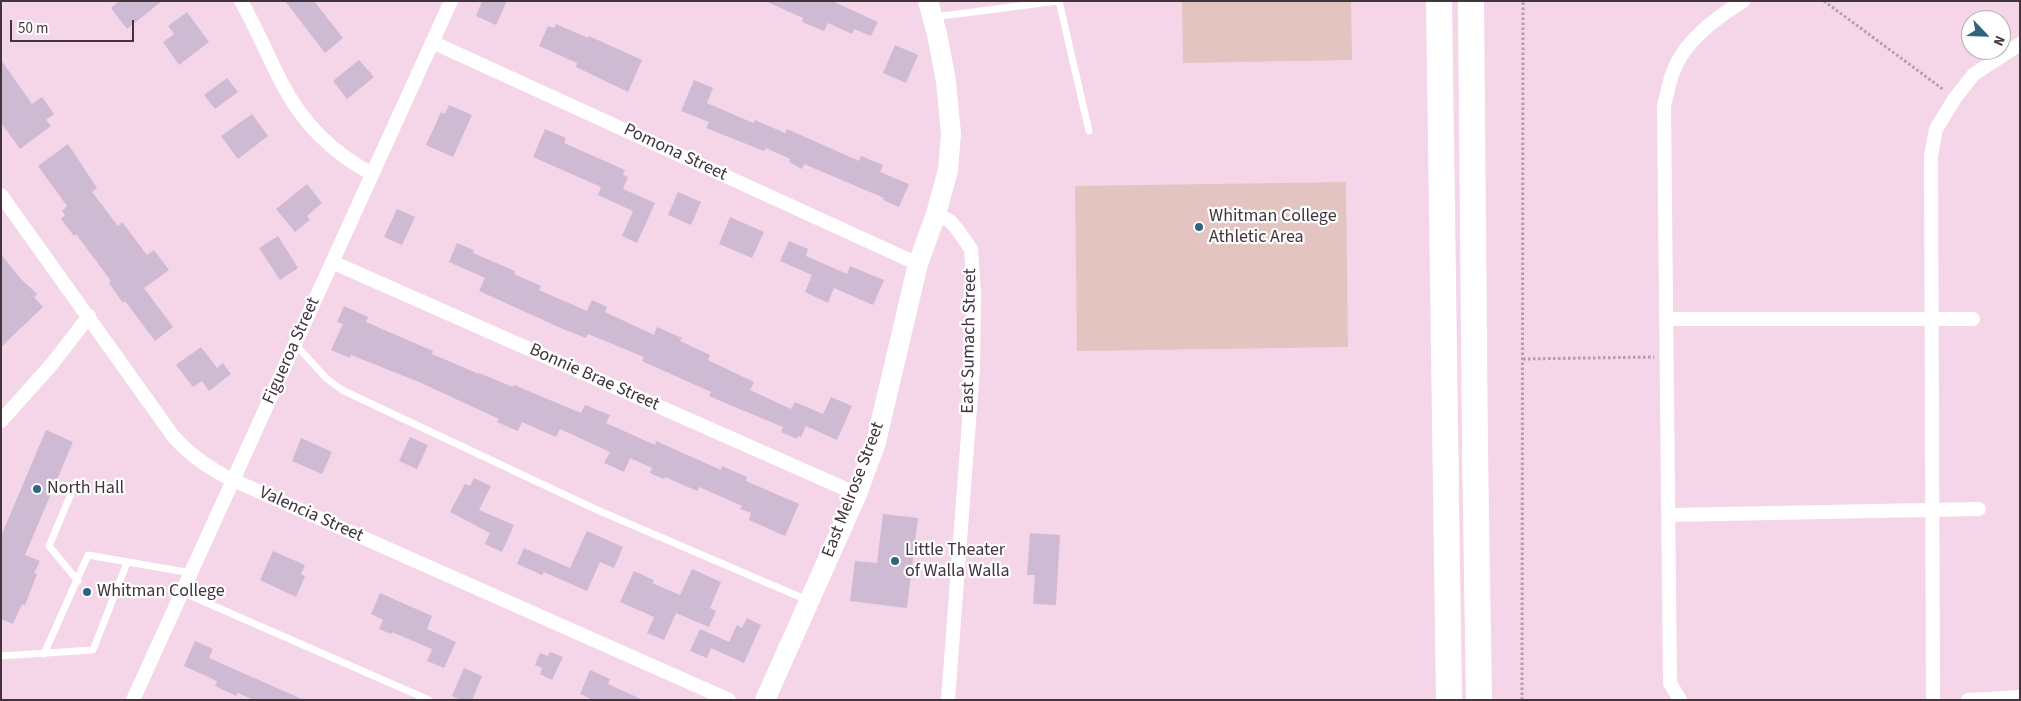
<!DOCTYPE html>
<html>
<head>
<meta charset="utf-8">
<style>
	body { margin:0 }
	#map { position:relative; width:2021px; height:701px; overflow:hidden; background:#f5d5e8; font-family:"Source Sans 3",sans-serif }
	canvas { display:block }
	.frame { position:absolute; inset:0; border:2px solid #41343c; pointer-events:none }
	.north { position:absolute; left:1961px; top:10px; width:50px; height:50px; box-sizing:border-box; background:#fff; border:1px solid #b3aeb1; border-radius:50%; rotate:114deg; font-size:14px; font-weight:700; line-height:20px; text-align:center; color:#41343c }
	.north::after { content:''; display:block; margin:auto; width:18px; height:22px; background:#316481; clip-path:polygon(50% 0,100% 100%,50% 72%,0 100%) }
	.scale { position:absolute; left:10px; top:20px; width:124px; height:22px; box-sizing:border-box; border:2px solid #41343c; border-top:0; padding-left:6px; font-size:15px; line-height:18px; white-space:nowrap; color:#41343c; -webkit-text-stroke:4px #fff; paint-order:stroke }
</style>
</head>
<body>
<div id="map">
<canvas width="2021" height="701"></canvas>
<div class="frame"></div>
<div class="north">N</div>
<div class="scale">50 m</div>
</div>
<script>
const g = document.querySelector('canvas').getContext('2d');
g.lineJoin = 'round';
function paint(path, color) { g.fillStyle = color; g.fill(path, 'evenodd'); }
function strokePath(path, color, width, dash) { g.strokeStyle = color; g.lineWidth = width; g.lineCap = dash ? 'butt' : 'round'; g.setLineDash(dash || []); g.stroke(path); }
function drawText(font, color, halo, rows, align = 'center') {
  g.font = font + ' "Source Sans 3",sans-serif'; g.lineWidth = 4.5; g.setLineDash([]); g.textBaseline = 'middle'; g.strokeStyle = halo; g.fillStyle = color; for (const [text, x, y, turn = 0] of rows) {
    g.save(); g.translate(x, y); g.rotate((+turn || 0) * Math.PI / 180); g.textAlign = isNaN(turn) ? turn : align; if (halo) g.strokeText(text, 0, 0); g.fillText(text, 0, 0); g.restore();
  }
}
paint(new Path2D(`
	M1182,1H1351L1352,60L1183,63Z
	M1346,182L1348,347L1077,351L1075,186Z`), '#e4c4c1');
paint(new Path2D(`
	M119,1H162L127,29L111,8Z
	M285,1H314L343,38L325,53Z
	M482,1H507L496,25L476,16Z
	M765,1H832L878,22L871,36L854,29L852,34L828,23L824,31L802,22L803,18Z
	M187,12L209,42L179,65L163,42L174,34L168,26Z
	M556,24L588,38L589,36L642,60L628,92L576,67L577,63L539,46L548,26L554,28Z
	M895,45L918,55L906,83L883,73Z
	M1,60L32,104L42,97L54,114L46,120L51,126L20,149L1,123Z
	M359,60L374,77L347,99L333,81Z
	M227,78L238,92L215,109L204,95Z
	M694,80L713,88L707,103L753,123L755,120L785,133L787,129L859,161L861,156L883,165L880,172L909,184L899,207L883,200L884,198L804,164L802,169L789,162L790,159L766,148L764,151L706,128L709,122L681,111Z
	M449,105L472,115L453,157L426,145L441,112L445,114Z
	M252,114L268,136L238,159L221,136Z
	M545,129L566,138L564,143L625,170L623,175L628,177L623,189L655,203L637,243L622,236L633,211L598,195L601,187L533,157Z
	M68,144L97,188L92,192L118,226L122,222L147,255L154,250L169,270L144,288L173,327L155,341L125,301L123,303L109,283L111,281L76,234L74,236L61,219L65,215L62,211L67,206L38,166Z
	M307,184L322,203L307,216L310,220L295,232L276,209Z
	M678,192L701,202L691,225L668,215Z
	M397,209L415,217L402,245L384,237Z
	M730,217L764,232L752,258L719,244Z
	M278,236L298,268L280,280L259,248Z
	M789,241L808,249L806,256L847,274L850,266L884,280L873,305L834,288L828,303L805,292L812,275L780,261Z
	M457,243L474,250L473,253L515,271L514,274L541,286L539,290L587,311L592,300L607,307L605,312L654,335L657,327L682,338L680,341L710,355L708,360L754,382L750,390L791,409L795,402L823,414L831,397L852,406L837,440L806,426L801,437L798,436L797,439L781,432L783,427L725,403L709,396L711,392L642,361L644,357L588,334L586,338L563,329L479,291L485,278L449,262Z
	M1,254L20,278L37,294L34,297L43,307L1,347Z
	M344,306L368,317L366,322L433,351L432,354L479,374V373L513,387L514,385L581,413L585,405L610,415L606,423L655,445L656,441L721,470L722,466L747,477L746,481L799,504L785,536L749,520L751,513L740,509L742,506L699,487L697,491L665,477L664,479L650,473L652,468L630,458L624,472L604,463L610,452L560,429L556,437L522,422L518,431L497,422L499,419L419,382L351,355L350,358L331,350L343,324L337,322Z
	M201,347L217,368L223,363L231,374L209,391L202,381L193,387L176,365Z
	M46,430L73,442L25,555L40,561L34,573L37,574L25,605L22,604L13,624L1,619V536Z
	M410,437L428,445L417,469L399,461Z
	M301,438L332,452L322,474L292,461Z
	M474,478L491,486L479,510L514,525L502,552L485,544L490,533L450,512L465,484L470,486Z
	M883,514L918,518L907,608L850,601L855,561L877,563Z
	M587,531L623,547L614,568L600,562L587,591L544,572L542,575L517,564L524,548L570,568Z
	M1030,533L1060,535L1056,605L1033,604L1035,575H1027Z
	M273,551L305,565L301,574L305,576L296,597L260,580Z
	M692,569L721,582L710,608L716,611L709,627L676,613L664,640L647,633L654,617L620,602L634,571L654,580L652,583L680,595Z
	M380,593L432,616L427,629L456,642L444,668L427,661L432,649L392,632L391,634L379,629L383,620L371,614Z
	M747,618L761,625L744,663L711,648L707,658L690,651L700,629L729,642L737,625L742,628Z
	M195,641L213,649L209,658L304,700H254L238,693L236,696L215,686L217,681L184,666Z
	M550,652L563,657L552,680L540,674L542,668L535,665L540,653L548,656Z
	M464,668L482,676L472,700H461L452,696Z
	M590,670L610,679L608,684L643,700H593L580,694Z`), '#cfbad3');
strokePath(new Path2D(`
	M1824,1L1944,90
	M1523,359L1654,357
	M1522,700L1523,1`), '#b59bab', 3, [2.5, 2.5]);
strokePath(new Path2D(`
	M1059,1L1089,131
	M934,17L1058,1
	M295,344L326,378L342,390L595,509L807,600
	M76,482L49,546L78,581
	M182,592L429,700
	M44,654L88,555L191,573
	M1,656L93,650L127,563`), '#fff', 7);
strokePath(new Path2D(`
	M241,1C257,29 269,59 284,87C304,125 335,154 372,174
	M432,42L918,264
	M1,195L173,436C191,456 209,469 233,480L729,700
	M936,214L950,221L957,229L971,249L974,293L973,368L948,700
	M332,262L857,494
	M1666,319H1973
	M1,421L52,364L89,316
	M1669,515L1979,509
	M133,700L451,1
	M1680,700L1670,683L1664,106C1667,95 1669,82 1673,72C1684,41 1716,18 1743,1
	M1933,700L1931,156L1936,129L1955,98L1974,74L2020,44
	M1968,700L2020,697`), '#fff', 14);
strokePath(new Path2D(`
	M765,700L857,494L876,442L918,264L936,214L948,170L951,134L946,81L937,34L928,1`), '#fff', 20);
strokePath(new Path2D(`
	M1439,1L1449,700
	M1471,1L1475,451L1479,700`), '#fff', 26);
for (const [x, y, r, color] of [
	[1199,227,5,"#316481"],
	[37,489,5,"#316481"],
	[895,561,5,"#316481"],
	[87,592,5,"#316481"]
]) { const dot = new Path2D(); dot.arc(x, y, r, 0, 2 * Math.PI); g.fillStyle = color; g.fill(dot); strokePath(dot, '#fff', 2); }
drawText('18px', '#41343c', '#fff', [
	["Pomona Street",675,153,25],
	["East Sumach Street",970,341,-89],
	["Figueroa Street",292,351,-66],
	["Bonnie Brae Street",594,378,24],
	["East Melrose Street",854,490,-69],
	["Valencia Street",311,515,24]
]);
drawText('18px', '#41343c', '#fff', [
	["Whitman College",1209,217],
	["Athletic Area",1209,238],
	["North Hall",47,489],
	["Little Theater",905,551],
	["of Walla Walla",905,572],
	["Whitman College",97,592]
], 'left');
</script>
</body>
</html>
